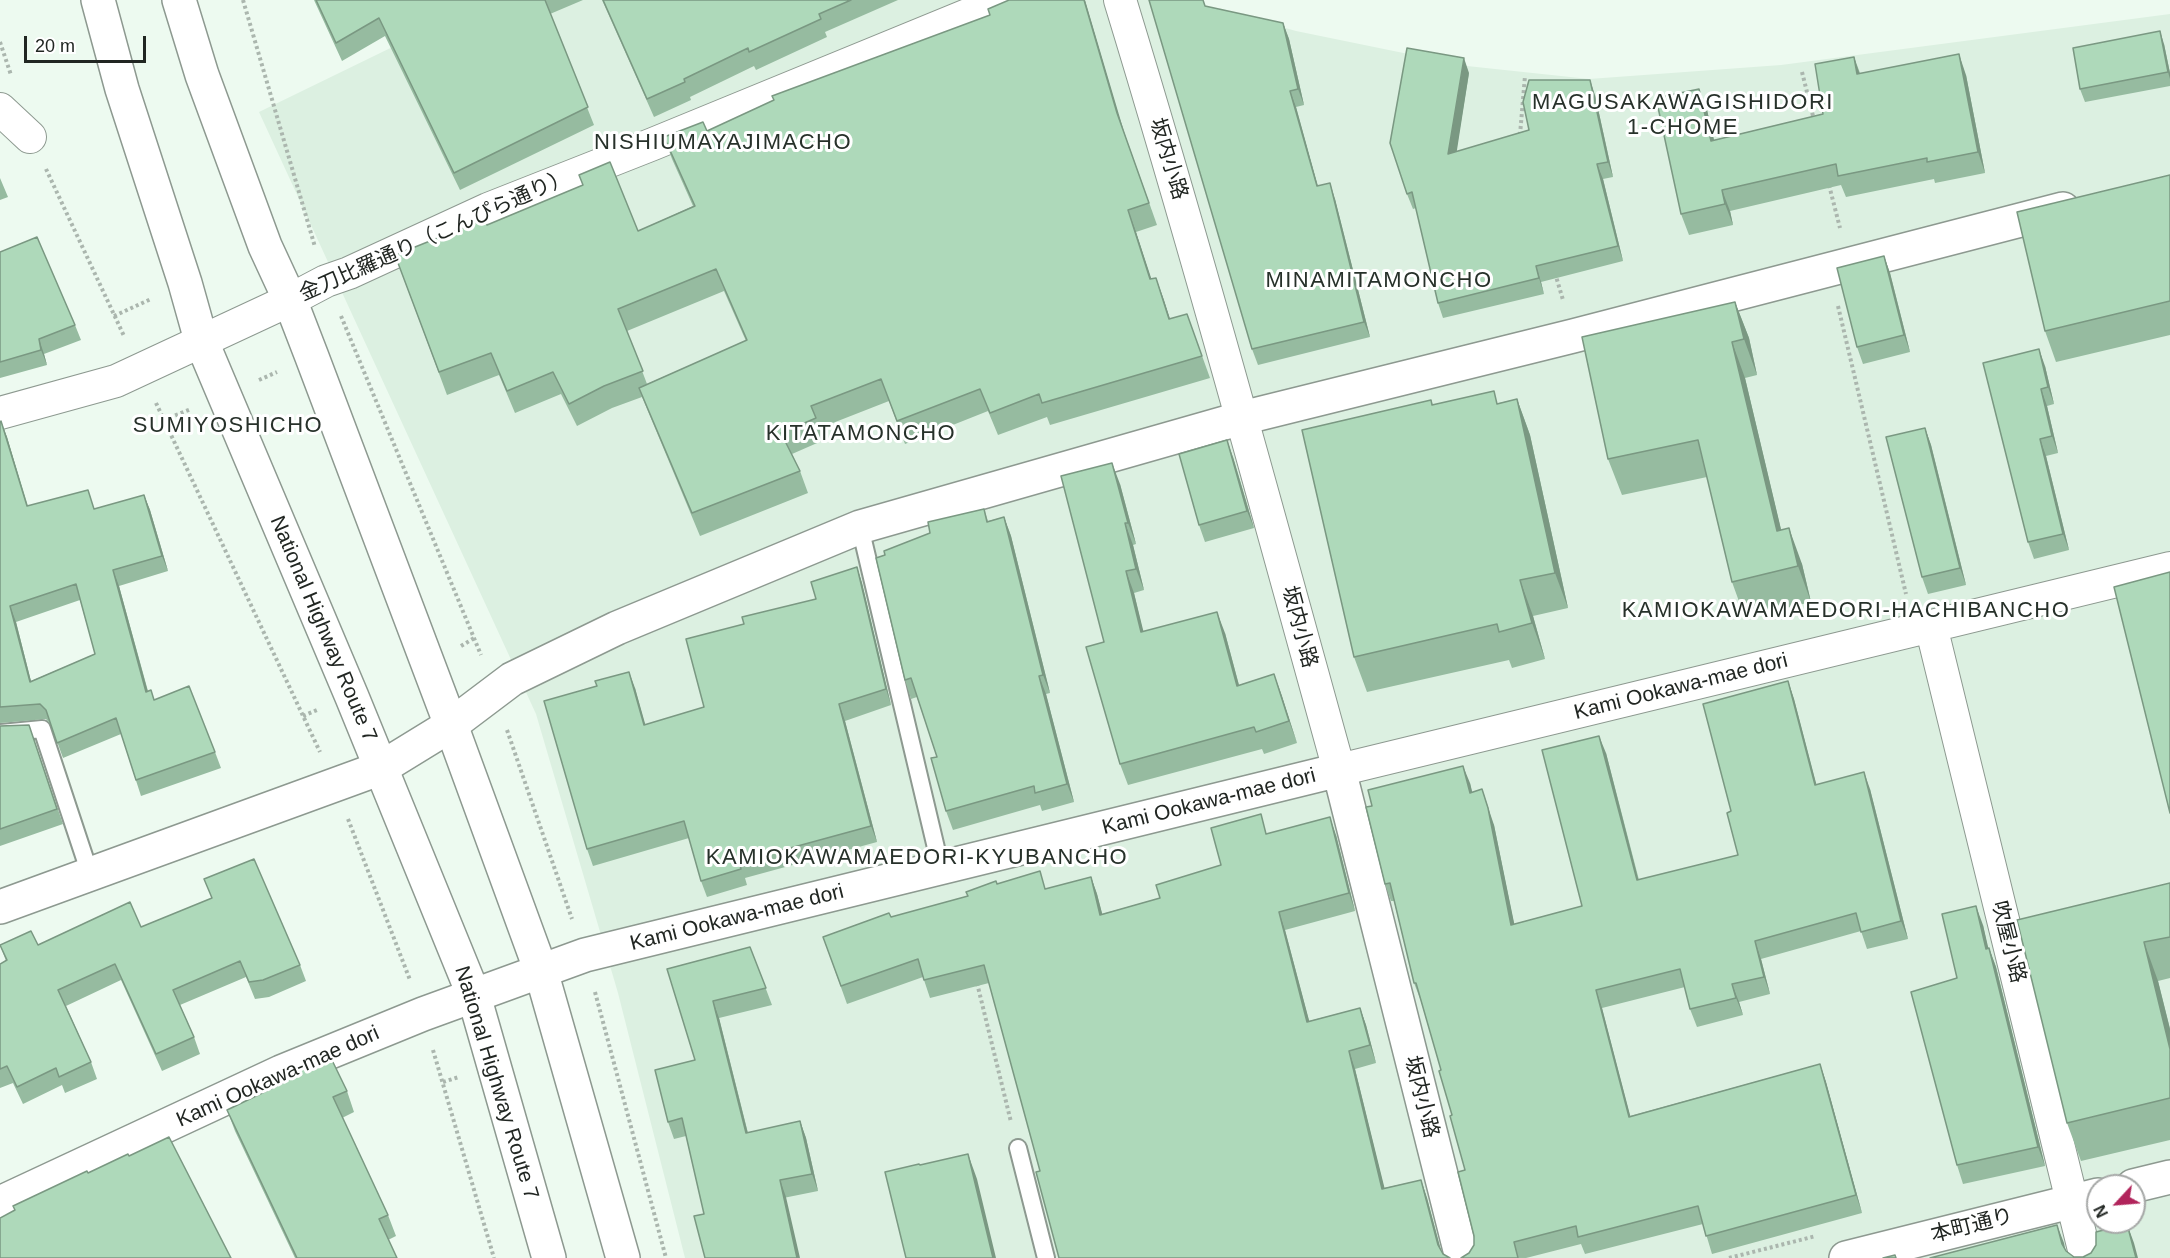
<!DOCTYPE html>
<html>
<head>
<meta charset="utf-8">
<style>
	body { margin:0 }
	#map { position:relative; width:2170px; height:1258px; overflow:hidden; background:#edfaf0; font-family:Helvetica,sans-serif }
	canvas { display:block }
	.north { position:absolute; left:2086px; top:1174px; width:60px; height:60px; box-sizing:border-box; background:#fff; border:2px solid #a6a8a7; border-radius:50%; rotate:244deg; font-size:16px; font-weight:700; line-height:24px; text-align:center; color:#212622 }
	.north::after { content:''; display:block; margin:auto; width:21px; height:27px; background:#b1245b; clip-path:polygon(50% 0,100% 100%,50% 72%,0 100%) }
	.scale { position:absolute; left:24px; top:36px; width:122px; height:27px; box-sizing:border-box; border:3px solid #212622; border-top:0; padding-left:8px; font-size:18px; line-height:21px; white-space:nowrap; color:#212622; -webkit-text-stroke:4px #fff; paint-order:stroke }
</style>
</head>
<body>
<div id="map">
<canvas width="2170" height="1258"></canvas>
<div class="north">N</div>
<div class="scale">20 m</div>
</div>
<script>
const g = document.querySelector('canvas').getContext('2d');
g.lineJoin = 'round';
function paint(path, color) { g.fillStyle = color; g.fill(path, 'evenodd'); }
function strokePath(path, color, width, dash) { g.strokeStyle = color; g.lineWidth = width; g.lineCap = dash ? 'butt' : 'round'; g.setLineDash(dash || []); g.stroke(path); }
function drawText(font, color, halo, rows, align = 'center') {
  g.font = font + ' Helvetica,"Noto Sans JP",sans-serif'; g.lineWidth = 6; g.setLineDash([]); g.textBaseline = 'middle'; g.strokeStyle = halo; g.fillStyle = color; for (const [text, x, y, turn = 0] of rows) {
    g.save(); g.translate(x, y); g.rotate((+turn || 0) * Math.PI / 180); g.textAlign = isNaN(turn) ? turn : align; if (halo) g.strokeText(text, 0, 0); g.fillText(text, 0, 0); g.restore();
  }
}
paint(new Path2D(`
	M489,0H1187L1296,31L1467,66L1589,79L1781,65L2170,14V1258H685L618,993L536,714L259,112ZM2098,1186H2134V1222H2098Z`), '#dcf0e1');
const lane = new Path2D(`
	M860,527L941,869
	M0,733L42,729L90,874
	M1018,1148L1046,1258`);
const street = new Path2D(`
	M1120,0C1198,255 1268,513 1339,770L2170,568
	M0,109L30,137
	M0,413L116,381L290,300L326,281L349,273L488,209L653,144L1004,0
	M1931,626L2086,1258`);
const secondary = new Path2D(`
	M0,907L381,768L451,725L512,679L617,628L860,527L1242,418L1573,336L2063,209
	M2133,1186L2170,1177
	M0,1203L281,1072L423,1014L585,955L1339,770L1462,1258
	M1846,1258L2098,1195`);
const highway = new Path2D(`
	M98,0L122,89L185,283L201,340L352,697L474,996L549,1258
	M179,0L202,75L265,246L290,300L312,357L451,725L541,971L623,1258`);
strokePath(lane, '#8d9990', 20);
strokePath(street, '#8d9990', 34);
strokePath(secondary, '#8d9990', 36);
strokePath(highway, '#8d9990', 36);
strokePath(new Path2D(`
	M243,0L315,247
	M0,42L11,75
	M1802,72L1814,120
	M1520,135L1525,76
	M46,169L124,336
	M1829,185L1840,228
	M1555,273L1563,300
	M1838,306L1906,594
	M114,316L151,299
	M341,316L481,655
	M259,380L277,372
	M156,403L320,752
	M164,420L191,409
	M461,646L476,637
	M303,716L317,710
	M507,730L572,919
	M348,819L410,980
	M977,983L1011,1122
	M595,992L666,1258
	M433,1050L494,1258
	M443,1082L459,1077
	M1729,1258L1816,1236`), '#abb6ae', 4, [3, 3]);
strokePath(lane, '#fff', 16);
strokePath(street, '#fff', 32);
strokePath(secondary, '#fff', 33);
strokePath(highway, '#fff', 33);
paint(new Path2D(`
	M314,0H583L550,14L594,125L460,190L385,36L342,61Z
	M602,0H898L825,32L827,37L756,70L754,66L690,97L691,100L654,117Z
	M1206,7L1283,23L1289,39L1304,105L1296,107L1318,186L1335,199L1370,337L1258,365L1252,349Z
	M2164,44L2170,73V86L2085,102L2080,89Z
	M1854,57L1860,73L1966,75L1985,173L1935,183L1934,179L1846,197L1841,185L1730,211L1733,225L1689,235L1681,214L1707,110L1714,140L1823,114Z
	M1469,73L1456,152L1529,130L1595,95L1613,177L1603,179L1623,261L1541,282L1544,294L1443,318L1438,303L1416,208L1413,209L1407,194Z
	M772,96L1125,135L1157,225L1136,232L1151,279L1156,278L1170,319L1187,314L1210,378L1050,425L1047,417L998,435L988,411L905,444L889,401L820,428L824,440L792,454L800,471L808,493L700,536L642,397L612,408L577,426L561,394L515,413L499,375L447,395L395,255L638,231L693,206L672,159L664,137L707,131L774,101ZM724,291L746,341L647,384L627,331Z
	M2170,175V335L2056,362L2045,331Z
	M0,178L8,197L0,200Z
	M0,252L75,325L81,340L44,354L47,365L0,378Z
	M1884,256L1890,273L1910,352L1863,364L1857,347Z
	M1735,302L1749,338L1757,375L1745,378L1781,530L1802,564L1811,602L1745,618L1732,582L1707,477L1622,495L1608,459Z
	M1983,363L2045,366L2054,404L2047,406L2058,453L2046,456L2069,550L2034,559L2028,542Z
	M1517,399L1530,435L1568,608L1533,616L1545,659L1512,668L1509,660L1367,692L1354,657L1431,400L1433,405L1499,403Z
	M0,422L7,437L28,506L95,509L144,495L150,510L168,571L119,586L148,691L155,700L215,752L221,768L141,796L121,734L63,758L51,725L46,719L0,723ZM80,600L95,654L31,681L16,622Z
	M1925,428L1931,445L1966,585L1928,594L1922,577Z
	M1233,457L1254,528L1205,542L1199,525Z
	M1120,484L1136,544L1133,545L1144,590L1134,593L1143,632L1225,633L1239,685L1274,674L1297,743L1264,754L1262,749L1128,785L1120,764L1104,642Z
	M984,509L988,521L1004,517L1011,536L1050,693L1046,694L1074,802L1042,811L1040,805L953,830L946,811L937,757L917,697L911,699L905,680L885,555L930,533Z
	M857,567L862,583L891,705L845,721L877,842L745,878L747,885L707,897L701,881L689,838L593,866L587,849L597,686L635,688L645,725L704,707L744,624L816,599Z
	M1788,681L1794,699L1816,784L1870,789L1908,939L1867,949L1861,931L1761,959L1770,994L1739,1002L1743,1015L1697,1027L1690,1009L1685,987L1602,1008L1630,1116L1820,1064L1826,1082L1862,1213L1712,1254L1703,1224L1585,1254L1581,1244L1526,1258H1461L1469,1253L1474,1245V1236L1465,1170L1441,1070L1421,1001L1414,983L1394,901H1391L1385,884L1470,783L1472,793L1494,825L1514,924L1582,906L1606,753L1639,880L1738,855L1731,811Z
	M29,725L63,824L0,846V726Z
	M1268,833L1336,835L1355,911L1285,930L1309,1021L1360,1008L1366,1025L1376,1063L1355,1069L1384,1188L1421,1180L1427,1198L1441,1251L1040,1171L989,983L930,998L923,977L847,1004L823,937L968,896L997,884L1046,889L1091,877L1097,894L1102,914L1160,898L1221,865Z
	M204,879L300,965L306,981L269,997L255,999L246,977L180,1005L194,1037L200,1054L162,1071L121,980L66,1006L91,1062L97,1079L65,1093L62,1085L23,1104L13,1083L0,1088V964L6,961L0,945H38L141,927L212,898Z
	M2170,883V978L2158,981L2170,1029V1140L2081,1161L2067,1123Z
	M1983,925L1988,949L1989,948L1996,967L2045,1166L1963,1184L1957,1165V978Z
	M750,947L772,1005L719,1018L748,1133L800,1121L806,1138L818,1191L704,1214L686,1136L674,1139L668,1122L695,1060L667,969Z
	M281,1077L347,1091L354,1112L342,1118L388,1215L396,1236L388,1240L397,1258H295L235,1131L227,1110L283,1083Z`), '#96bba0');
paint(new Path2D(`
	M1084,0H1085L1125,135L1157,225L1117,113Z
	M1283,23L1289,39L1304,105L1298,89Z
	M2160,31L2164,44L2170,73V79L2168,72Z
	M1959,54L1966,75L1985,173L1978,152Z
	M1854,57L1861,78L1857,74Z
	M1464,58L1469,73L1454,169L1448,154Z
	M1590,80L1595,95L1613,177L1608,162Z
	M1699,89L1707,110L1719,162L1711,141Z
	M1290,91L1296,107L1322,202L1317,186Z
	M1597,164L1603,179L1623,261L1618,246Z
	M1330,183L1335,199L1370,337L1364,322Z
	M1722,190L1730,211L1733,225L1725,204Z
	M1128,210L1136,232L1159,302L1150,279Z
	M1884,256L1890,273L1910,352L1904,335Z
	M1536,266L1541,282L1544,294L1539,278Z
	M1156,278L1164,300L1177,341L1169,319Z
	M1735,302L1749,338L1757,375L1744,339Z
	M39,339L44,354L47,365L41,350Z
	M1732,342L1745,378L1790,567L1777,531Z
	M2039,349L2045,366L2054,404L2048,387Z
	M2041,389L2047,406L2058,453L2052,436Z
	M1517,399L1530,435L1568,608L1555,573Z
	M1,421L7,437L32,522L27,506Z
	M1925,428L1931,445L1966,585L1960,568Z
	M2040,439L2046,456L2069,550L2063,534Z
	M1227,440L1233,457L1254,528L1247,511Z
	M1112,463L1120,484L1136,544L1128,523Z
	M144,495L150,510L168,571L162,556Z
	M1004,517L1011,536L1050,693L1043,675Z
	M1125,523L1133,545L1144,590L1136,569Z
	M1789,528L1802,564L1811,602L1798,566Z
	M857,567L862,583L891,705L886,689Z
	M113,570L119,586L152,707L146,692Z
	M1126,571L1134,593L1149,654L1141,632Z
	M1520,580L1533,616L1545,659L1532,623Z
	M10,606L16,622L35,697L30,682Z
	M1217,612L1225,633L1245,708L1237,686Z
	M629,672L635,688L650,741L644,725Z
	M1274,674L1282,696L1297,743L1289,721Z
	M1039,676L1046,694L1074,802L1067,784Z
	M1788,681L1794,699L1821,802L1815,785Z
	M839,704L845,721L877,842L871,826Z
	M1599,736L1606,753L1643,898L1637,880Z
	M1463,766L1470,783L1477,811L1470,793Z
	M1864,772L1870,789L1908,939L1901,921Z
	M1482,789L1494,825L1518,942L1511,925Z
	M1330,817L1336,835L1355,911L1349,893Z
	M1091,877L1097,894L1107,932L1100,915Z
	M1976,906L1983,925L1993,968L1986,949Z
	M1279,912L1285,930L1314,1039L1307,1022Z
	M1755,941L1761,959L1770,994L1764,977Z
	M2144,942L2158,981L2170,1029V1049Z
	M1989,948L1996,967L2045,1166L2038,1147Z
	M1732,984L1739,1002L1743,1015L1736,998Z
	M1596,990L1602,1008L1635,1134L1629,1117Z
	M713,1001L719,1018L752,1150L746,1133Z
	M1360,1008L1366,1025L1376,1063L1370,1045Z
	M1349,1051L1355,1069L1389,1206L1382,1189Z
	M1820,1064L1826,1082L1862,1213L1856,1195Z
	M800,1121L806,1138L818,1191L812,1174Z
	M968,1154L977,1179L996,1258H993Z
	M780,1180L786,1197L800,1258H797Z
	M1421,1180L1427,1198L1443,1258L1438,1245Z
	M2127,1224L2134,1243L2138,1258H2136Z
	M2057,1225L2064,1243L2067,1258L2062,1244Z`), '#7a9882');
const building = new Path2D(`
	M316,0H545L588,107L454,173L379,18L336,43Z
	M603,0H851L819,14L821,19L749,52L748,48L684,79L685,82L647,99Z
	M1009,0H1084L1117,113L1149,203L1128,210L1150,279L1156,278L1169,319L1187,314L1202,356L1042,403L1039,394L990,413L980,389L897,421L881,379L811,406L816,418L781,433L800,471L692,513L639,388L747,340L716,269L618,309L643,371L604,386L569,404L553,372L507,391L491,353L439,372L395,255L485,219L487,225L583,185L579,175L610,162L638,231L695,206L664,137L703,122L707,131L774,100L772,96L990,15L988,9Z
	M1149,0H1203L1205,6L1283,23L1298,89L1290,91L1317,186L1330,183L1364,322L1252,349Z
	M2160,31L2168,72L2080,89L2073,48Z
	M1407,48L1464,58L1448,154L1529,130L1523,102L1529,80H1590L1608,162L1597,164L1618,246L1536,266L1539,278L1438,303L1412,192L1407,194L1390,143Z
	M1959,54L1978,152L1927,162V158L1838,176L1836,164L1722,190L1725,204L1681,214L1656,98L1699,89L1711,141L1823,114L1815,64L1854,57L1857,74Z
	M2170,175V301L2045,331L2017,212Z
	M37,237L75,325L39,339L41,350L0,362V252Z
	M1884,256L1904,335L1857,347L1837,268Z
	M1735,302L1744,339L1732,342L1777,531L1789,528L1798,566L1732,582L1698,440L1608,459L1582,337Z
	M2039,349L2048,387L2041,389L2052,436L2040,439L2063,534L2028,542L1983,363Z
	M1494,391L1497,404L1517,399L1555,573L1520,580L1532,623L1499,632L1497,624L1354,657L1302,430L1431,400L1432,405Z
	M1,421L27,506L88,490L94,509L144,495L162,556L113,570L146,692L151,690L154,700L189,686L215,752L136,780L116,718L57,743L46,710L40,704L0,707V422ZM76,584L95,654L30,682L10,606Z
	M1925,428L1960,568L1922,577L1886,437Z
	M1227,440L1247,511L1199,525L1179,454Z
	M1112,463L1128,523H1125L1136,569L1126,571L1141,632L1217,612L1237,686L1274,674L1289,721L1256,732L1254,727L1120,764L1086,647L1104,642L1061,476Z
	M984,509L987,522L1004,517L1043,675L1039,676L1067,784L1035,793L1034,786L946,811L931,758L937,757L911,678L905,680L876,558L885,555L884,551L930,533L928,522Z
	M857,567L886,689L839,704L871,826L739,862L741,869L701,881L684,821L587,849L544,701L597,686L595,681L629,672L644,725L704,707L686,639L744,624L742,617L816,599L811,582Z
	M2170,572V813L2114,587Z
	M1788,681L1815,785L1864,772L1901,921L1861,932L1856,913L1755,941L1764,977L1732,984L1736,998L1690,1009L1680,969L1596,990L1629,1117L1820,1064L1856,1195L1706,1236L1698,1206L1578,1237L1576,1226L1514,1242L1518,1258H1461L1469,1253L1474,1245V1236L1458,1172L1465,1170L1450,1116L1452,1115L1439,1071L1441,1070L1416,983H1414L1390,883L1385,884L1366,807L1372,806L1368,790L1463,766L1470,793L1482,789L1488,808L1511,925L1582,906L1542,750L1599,736L1637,880L1738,855L1727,813L1731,811L1703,704Z
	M29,725L57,809L0,829V726Z
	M1261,814L1266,834L1330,817L1349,893L1279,912L1307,1022L1360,1008L1370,1045L1349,1051L1382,1189L1421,1180L1438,1245L1443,1254L1450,1258H1059L1036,1172L1040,1171L984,965L924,980L918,959L841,986L823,937L889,913L891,917L968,896L966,892L996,881L997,884L1040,871L1045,889L1091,877L1100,915L1160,898L1156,885L1221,865L1211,828Z
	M254,859L300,965L263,980L249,982L240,961L173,990L194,1037L156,1054L115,964L58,990L91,1062L59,1077L56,1068L17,1087L7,1066L0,1069V964L7,960L0,945L31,931L38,945L130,902L141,927L212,898L204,879Z
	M2170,883V937L2144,942L2170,1049V1098L2067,1123L2017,920Z
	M1976,906L1986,949L1989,948L2038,1147L1957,1165L1911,992L1957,978L1942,914Z
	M750,947L766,988L713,1001L746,1133L800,1121L812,1174L780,1180L797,1258H705L694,1216L704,1214L682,1118L668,1122L655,1070L695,1060L667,969Z
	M329,1054L347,1091L333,1097L388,1215L379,1219L397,1258H297L227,1110L283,1083L281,1077Z
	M169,1137L231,1258H0V1218L15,1210L13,1206L87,1171L88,1173L128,1154L129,1156Z
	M968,1154L993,1258H906L885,1172L919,1164L920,1165Z
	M2127,1224L2136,1258H1930L2057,1225L2062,1244L2066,1251L2074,1257H2083L2091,1253L2096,1245V1232Z
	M1895,1255L1896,1258H1883Z`);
paint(building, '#aed9ba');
strokePath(building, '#7a9882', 1.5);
drawText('21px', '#212622', '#fff', [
	["坂内小路",1168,159,73],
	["金刀比羅通り（こんぴら通り）",435,236,-24],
	["坂内小路",1299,627,75],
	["National Highway Route 7",323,629,67],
	["Kami Ookawa-mae dori",1681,687,-14],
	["Kami Ookawa-mae dori",1209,802,-14],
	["Kami Ookawa-mae dori",737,918,-14],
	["吹屋小路",2008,942,76],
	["Kami Ookawa-mae dori",278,1077,-24],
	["National Highway Route 7",496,1083,73],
	["坂内小路",1421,1097,76],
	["本町通り",1972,1226,-14]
]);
g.letterSpacing = '1.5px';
drawText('22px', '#27312a', '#fff', [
	["MAGUSAKAWAGISHIDORI",1683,103],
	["1-CHOME",1683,128],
	["NISHIUMAYAJIMACHO",723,143],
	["MINAMITAMONCHO",1379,281],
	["SUMIYOSHICHO",228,426],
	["KITATAMONCHO",861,434],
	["KAMIOKAWAMAEDORI-HACHIBANCHO",1846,611],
	["KAMIOKAWAMAEDORI-KYUBANCHO",917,858]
]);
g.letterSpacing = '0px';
</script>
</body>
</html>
